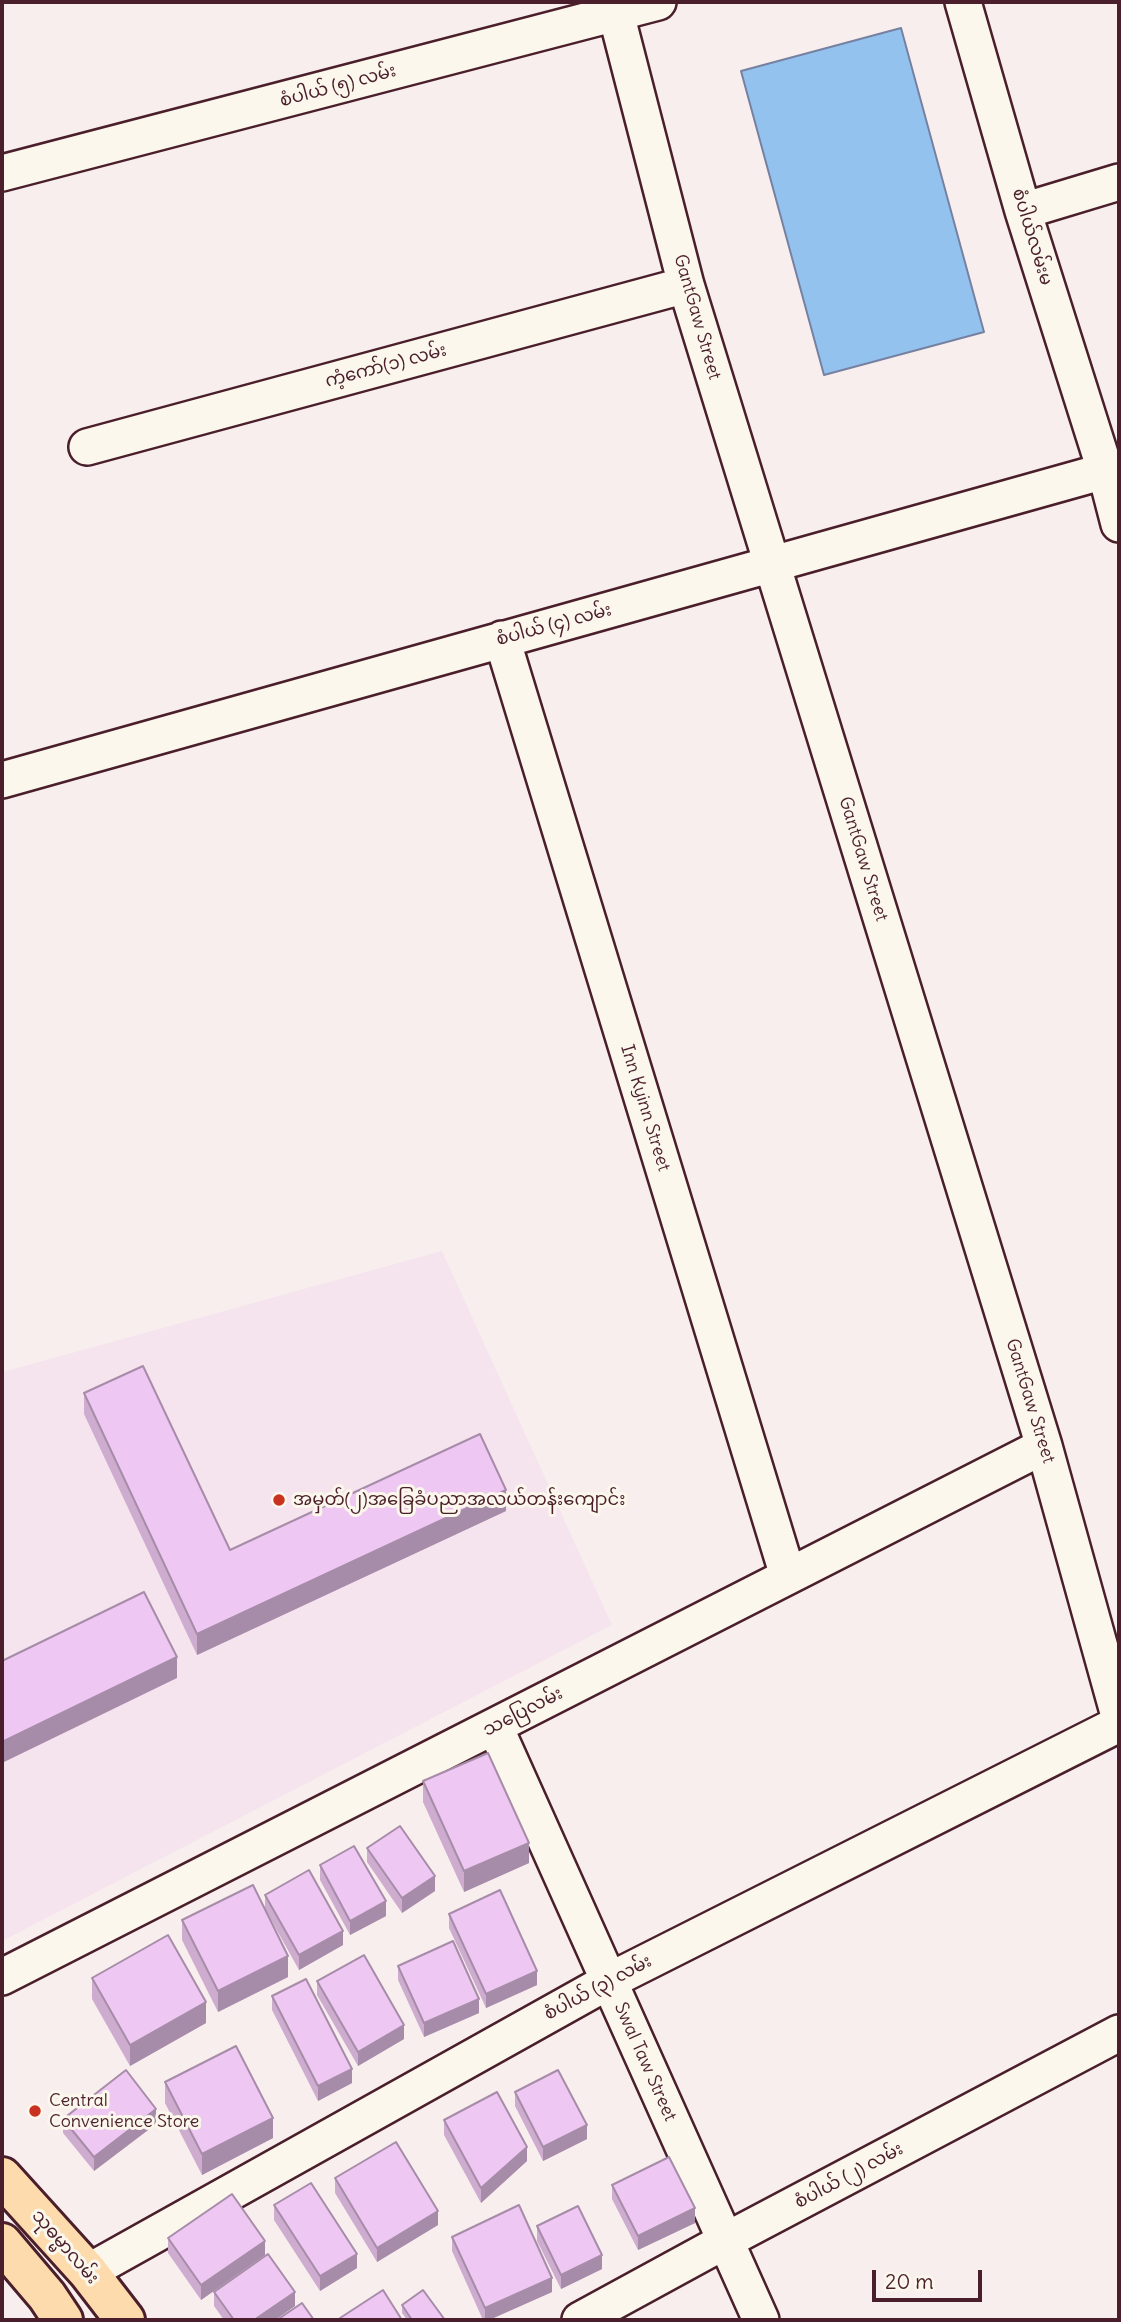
<!DOCTYPE html>
<html>
<head>
<meta charset="utf-8">
<style>
	body { margin:0 }
	#map { position:relative; width:1121px; height:2322px; overflow:hidden; background:#f8eeed; font-family:Delius,sans-serif }
	canvas { display:block }
	.frame { position:absolute; inset:0; border:4px solid #4a1f2b; pointer-events:none }
	.scale { position:absolute; left:872px; top:2270px; width:110px; height:32px; box-sizing:border-box; border:4px solid #4a1f2b; border-top:0; padding-left:9px; font-size:21px; line-height:24px; white-space:nowrap; color:#4a1f2b; -webkit-text-stroke:5px #fbf7ec; paint-order:stroke }
</style>
</head>
<body>
<div id="map">
<canvas width="1121" height="2322"></canvas>
<div class="frame"></div>
<div class="scale">20 m</div>
</div>
<script>
const g = document.querySelector('canvas').getContext('2d');
g.lineJoin = 'round';
function paint(path, color) { g.fillStyle = color; g.fill(path, 'evenodd'); }
function strokePath(path, color, width, dash) { g.strokeStyle = color; g.lineWidth = width; g.lineCap = dash ? 'butt' : 'round'; g.setLineDash(dash || []); g.stroke(path); }
function drawText(font, color, halo, rows, align = 'center') {
  g.font = font + ' Delius,"Noto Sans Myanmar",sans-serif'; g.lineWidth = 6; g.setLineDash([]); g.textBaseline = 'middle'; g.strokeStyle = halo; g.fillStyle = color; for (const [text, x, y, turn = 0] of rows) {
    g.save(); g.translate(x, y); g.rotate((+turn || 0) * Math.PI / 180); g.textAlign = isNaN(turn) ? turn : align; if (halo) g.strokeText(text, 0, 0); g.fillText(text, 0, 0); g.restore();
  }
}
paint(new Path2D(`
	M442,1251L612,1625L2,1941L3,1372Z`), '#f5e3ee');
const water = new Path2D(`
	M901,28L984,332L824,375L741,71Z`);
paint(water, '#94c2ef');
strokePath(water, '#7681a1', 2);
const minor = new Path2D(`
	M613,2L686,285L1044,1446L1119,1716
	M963,2L1023,211L1105,470L1119,524
	M2,173L658,2
	M1023,211L1119,182
	M87,447L686,285
	M502,639L788,1576
	M2,780L1119,467
	M495,1727L761,2320
	M2,1977L1044,1446
	M88,2272L609,1981L1119,1724
	M580,2320L725,2241L1119,2033`);
const major = new Path2D(`
	M2,2177L88,2272L125,2320
	M2,2243L47,2296L63,2320`);
strokePath(minor, '#4a1f2b', 40);
strokePath(major, '#4a1f2b', 44);
strokePath(minor, '#fbf7ec', 35);
strokePath(major, '#fedbac', 38);
paint(new Path2D(`
	M84,1393L230,1550L506,1511L197,1655L84,1414Z
	M423,1781L529,1863L464,1892L423,1802Z
	M367,1848L435,1891L402,1913L367,1862Z
	M320,1865L386,1916L350,1935L320,1880Z
	M265,1895L343,1945L299,1970L265,1909Z
	M449,1914L537,1985L486,2008L449,1928Z
	M182,1920L288,1977L218,2012L182,1940Z
	M398,1966L479,2013L424,2037L398,1980Z
	M92,1978L206,2023L130,2066L92,1999Z
	M317,1981L404,2039L358,2066L317,1995Z
	M272,1996L352,2083L318,2101L272,2010Z
	M165,2082L273,2138L202,2175L165,2103Z
	M515,2092L587,2139L543,2161L515,2106Z
	M63,2119L156,2124L94,2171L63,2133Z
	M444,2120L527,2161L481,2203L444,2135Z
	M335,2178L438,2225L377,2262L335,2193Z
	M612,2185L695,2223L638,2250L612,2199Z
	M274,2205L357,2268L320,2291L274,2220Z
	M537,2226L602,2269L561,2289L537,2241Z
	M452,2237L552,2292L489,2320H483L452,2251Z
	M168,2238L265,2255L201,2300L168,2253Z
	M214,2292L295,2306L275,2320H224L214,2306Z
	M402,2305L445,2320H407L402,2313Z`), '#cdacd0');
paint(new Path2D(`
	M506,1490V1511L197,1655V1634Z
	M177,1657V1678L2,1763V1742Z
	M529,1843V1863L464,1892V1871Z
	M435,1876V1891L402,1913V1898Z
	M386,1901V1916L350,1935V1921Z
	M343,1931V1945L299,1970V1955Z
	M288,1956V1977L218,2012V1991Z
	M537,1971V1985L486,2008V1994Z
	M479,1999V2013L424,2037V2023Z
	M206,2002V2023L130,2066V2045Z
	M404,2025V2039L358,2066V2052Z
	M352,2069V2083L318,2101V2086Z
	M156,2109V2124L94,2171V2157Z
	M273,2118V2138L202,2175V2154Z
	M587,2125V2139L543,2161V2147Z
	M527,2147V2161L481,2203V2188Z
	M695,2208V2223L638,2250V2236Z
	M438,2211V2225L377,2262V2248Z
	M265,2241V2255L201,2300V2285Z
	M357,2254V2268L320,2291V2276Z
	M602,2255V2269L561,2289V2275Z
	M552,2278V2292L489,2320H485V2308Z
	M295,2292V2306L275,2320H254Z`), '#a78ca9');
const building = new Path2D(`
	M143,1366L230,1550L480,1434L506,1490L197,1634L84,1393Z
	M144,1592L177,1657L2,1742V1661Z
	M488,1753L529,1843L464,1871L423,1781Z
	M400,1826L435,1876L402,1898L367,1848Z
	M354,1846L386,1901L350,1921L320,1865Z
	M309,1870L343,1931L299,1955L265,1895Z
	M253,1885L288,1956L218,1991L182,1920Z
	M500,1890L537,1971L486,1994L449,1914Z
	M168,1935L206,2002L130,2045L92,1978Z
	M453,1941L479,1999L424,2023L398,1966Z
	M364,1955L404,2025L358,2052L317,1981Z
	M306,1979L352,2069L318,2086L272,1996Z
	M236,2046L273,2118L202,2154L165,2082Z
	M126,2070L156,2109L94,2157L63,2119Z
	M558,2070L587,2125L543,2147L515,2092Z
	M497,2092L527,2147L481,2188L444,2120Z
	M396,2142L438,2211L377,2248L335,2178Z
	M669,2157L695,2208L638,2236L612,2185Z
	M311,2183L357,2254L320,2276L274,2205Z
	M232,2194L265,2241L201,2285L168,2238Z
	M519,2205L552,2278L485,2308L452,2237Z
	M578,2206L602,2255L561,2275L537,2226Z
	M268,2254L295,2292L254,2320H234L214,2292Z
	M383,2290L402,2320H337Z
	M423,2290L445,2320H412L402,2305Z
	M302,2303L314,2320H277Z`);
paint(building, '#eec8f2');
strokePath(building, '#a78ca9', 2);
for (const [x, y, r, color] of [
	[279,1500,7,"#c8321e"],
	[35,2111,7,"#c8321e"]
]) { const dot = new Path2D(); dot.arc(x, y, r, 0, 2 * Math.PI); g.fillStyle = color; g.fill(dot); strokePath(dot, '#fbf7ec', 2.5); }
drawText('18px', '#4a1f2b', '#fbf7ec', [
	["စံပါယ် (၅) လမ်း",338,86,-15],
	["စံပါယ်လမ်းမ",1032,237,73],
	["GantGaw Street",697,317,74],
	["ကံ့ကော်(၁) လမ်း",386,366,-15],
	["စံပါယ် (၄) လမ်း",554,625,-15],
	["GantGaw Street",863,859,73],
	["Inn Kyinn Street",645,1108,73],
	["GantGaw Street",1030,1401,73],
	["သပြေလမ်း",523,1712,-27],
	["စံပါယ် (၃) လမ်း",598,1988,-28],
	["Swal Taw Street",645,2062,66],
	["စံပါယ် (၂) လမ်း",849,2176,-28],
	["သုဓမ္မာလမ်း",65,2247,49]
]);
drawText('18px', '#4a1f2b', '#fbf7ec', [
	["အမှတ်(၂)အခြေခံပညာအလယ်တန်းကျောင်း",293,1500],
	["Central",49,2101],
	["Convenience Store",49,2122]
], 'left');
</script>
</body>
</html>
